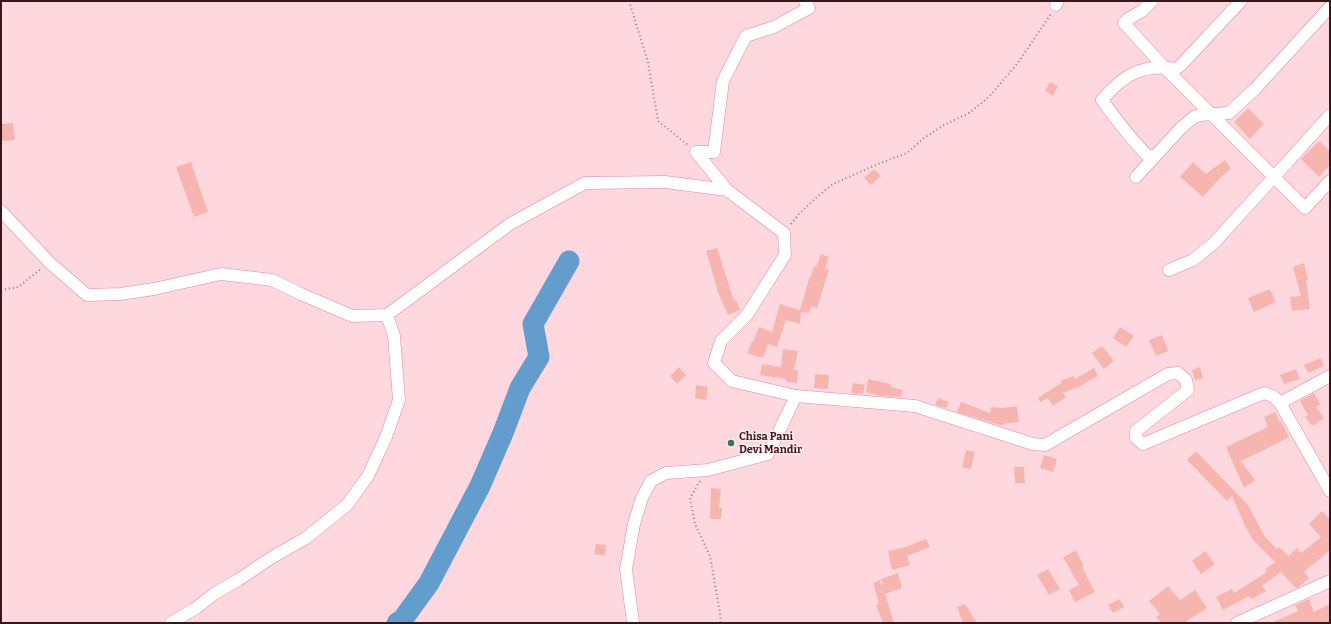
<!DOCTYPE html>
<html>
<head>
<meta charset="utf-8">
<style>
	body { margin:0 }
	#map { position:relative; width:1331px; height:624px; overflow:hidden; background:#ffd8df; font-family:Bitter,serif }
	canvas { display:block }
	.frame { position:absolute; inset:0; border:2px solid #38161e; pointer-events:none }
</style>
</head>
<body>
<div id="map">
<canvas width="1331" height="624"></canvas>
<div class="frame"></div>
</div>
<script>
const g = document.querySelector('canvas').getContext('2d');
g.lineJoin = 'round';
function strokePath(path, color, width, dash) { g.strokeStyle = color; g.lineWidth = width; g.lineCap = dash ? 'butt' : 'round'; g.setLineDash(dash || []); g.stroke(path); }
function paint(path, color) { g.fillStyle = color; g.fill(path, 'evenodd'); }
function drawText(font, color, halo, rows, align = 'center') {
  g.font = font + ' Bitter,serif'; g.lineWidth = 3; g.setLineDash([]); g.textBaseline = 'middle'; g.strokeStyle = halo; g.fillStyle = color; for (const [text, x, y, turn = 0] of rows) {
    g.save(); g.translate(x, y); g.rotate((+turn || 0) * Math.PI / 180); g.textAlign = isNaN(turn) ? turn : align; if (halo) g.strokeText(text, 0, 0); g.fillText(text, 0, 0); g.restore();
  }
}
strokePath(new Path2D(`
	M397,623L403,619L429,583L480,486L503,433L520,388L539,357L533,324L569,261`), '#639dce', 21);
paint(new Path2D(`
	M1050,82L1058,86L1053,96L1045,91Z
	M1248,108L1264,124L1250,139L1234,122Z
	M13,123L15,140L1,141V124Z
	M1319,141L1330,151V165L1319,177L1301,159Z
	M1225,160L1231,169L1221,177L1203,197L1180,177L1193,162L1206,174Z
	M191,162L208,212L194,217L176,167Z
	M874,169L881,176L871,185L864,178Z
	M717,248L734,301L736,300L740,310L728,315L718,292L706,251Z
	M821,254L829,257L825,269L829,270L817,308L811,306L809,313L801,312L800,324L786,320L777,347L768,344L763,358L747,353L752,341L753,342L759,327L772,332L780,304L800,310L810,276H811L814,266L816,267Z
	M1304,263L1308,280H1306L1310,309L1292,311L1290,297L1301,296L1293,267Z
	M1270,289L1276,302L1254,312L1248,298Z
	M1120,327L1134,336L1126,347L1113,338Z
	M1162,335L1168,351L1156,356L1149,340Z
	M1102,346L1114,361L1104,369L1092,353Z
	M783,349L798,351L794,370H798L797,383L786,382V379L760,375L762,364L781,367Z
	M1321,358L1324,366L1308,373L1304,365Z
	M679,367L686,375L677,384L670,376Z
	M1200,367L1203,378L1195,380L1192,370Z
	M1094,368L1098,376L1078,387L1063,393L1066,397L1053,406L1048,398L1040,402L1038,398L1061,383V381L1073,376L1075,379Z
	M1296,369L1300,379L1284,384L1280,375Z
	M815,374L829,375L828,389L814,388Z
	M868,379L891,384V387L903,390L901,397L881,396L866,392Z
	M853,383L865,385L863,394L851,393Z
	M696,385L708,387L706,400L695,398Z
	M1314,393L1320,404L1316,407L1324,418L1314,425H1311L1305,417L1308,415L1300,401Z
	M938,398L949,402L946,408L935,405Z
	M961,402L990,413L991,407L1001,408L1017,406L1019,422L1003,424V426L957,412Z
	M1275,412L1280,422L1281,421L1289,437L1280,442L1241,461L1255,480L1244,488L1226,447L1268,427L1264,417Z
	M966,450L975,452L971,469L962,467Z
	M1196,451L1248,505L1265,537L1277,549L1279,547L1289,556L1297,548L1301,553L1321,537L1309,524L1322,511L1330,519V550L1304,572L1309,578L1299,587L1296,588L1281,572L1262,586L1266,591L1252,599L1249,596L1223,610L1216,597L1232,589L1234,593L1267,572L1265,569L1275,562L1253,540L1245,526L1232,496L1227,501L1187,460Z
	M1044,455L1057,459L1053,472L1040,468Z
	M1014,467H1024L1025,483H1015Z
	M711,488L721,489L719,508H722L721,519H710Z
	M926,539L930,547L907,556L910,565L892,570L888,551L906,547Z
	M596,544L606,545L605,556L594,554Z
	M1076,550L1084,566L1082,567L1095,592L1075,602L1069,590L1079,585L1063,557Z
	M1205,551L1215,564L1201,574L1192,561Z
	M1048,569L1060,589L1049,595L1037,575Z
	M898,573L902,588L885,594L894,623H883L876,605L879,604L873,583L880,580L881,585L883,584L881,579Z
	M1168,586L1180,600L1195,590L1207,608L1184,623H1161L1156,617L1160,614L1149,601Z
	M1119,599L1124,607L1113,613L1108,605Z
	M1309,599L1314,612L1330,604V623H1271L1298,611L1295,605Z
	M965,604L977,623H963L957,607Z`), '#f6b5ae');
const minor = new Path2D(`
	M1152,1L1142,11L1128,19L1124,23L1164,67L1274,177L1330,115
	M1056,5L1058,1
	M1156,155L1149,157C1131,140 1116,119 1102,100C1124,74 1142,64 1176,69L1182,64L1241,1
	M1136,177L1181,128L1194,117L1200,115L1229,113L1255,89L1330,7
	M727,190L696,152H714L723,81L746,36L774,27L809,8L805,1
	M1,211L50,263L87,295L120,294L154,289L221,274L272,280L301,294L352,316L387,315L510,224L585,183L665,182L727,190L784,233L785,255L747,315L721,341L714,363L732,381L796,396L915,406L1033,444L1045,445L1168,374L1178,373L1186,380L1188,390L1136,431V438L1143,444L1264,393L1273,396L1280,403L1330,491
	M1169,270L1193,260L1214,243L1274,177L1305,208L1330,181
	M1280,403L1330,376
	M171,623L196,608L214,594L238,580L271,558L306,538L347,505L368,476L386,437L399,400L394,336L387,315
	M633,623L626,569L634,524L642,498L651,481L666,473L708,470L768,454L796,396
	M1237,623L1330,581`);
strokePath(minor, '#de869a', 13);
strokePath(new Path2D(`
	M629,1L648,62L658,121L688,145
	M791,224L799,214L817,197L833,184L878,164L907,153L924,138L944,125L969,113L989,97L1017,64L1051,14
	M1,290L18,287L41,269
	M700,481L690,498L695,524L710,556L720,613L721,623`), '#97737b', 2, [1, 3]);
strokePath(minor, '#fff', 12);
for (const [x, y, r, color] of [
	[731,443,4,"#2e766e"]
]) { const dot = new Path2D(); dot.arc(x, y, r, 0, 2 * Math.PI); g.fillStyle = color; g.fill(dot); strokePath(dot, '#ffebee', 1.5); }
drawText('bold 11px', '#38161e', '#ffebee', [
	["Chisa Pani",739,437],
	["Devi Mandir",739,450]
], 'left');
</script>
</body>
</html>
